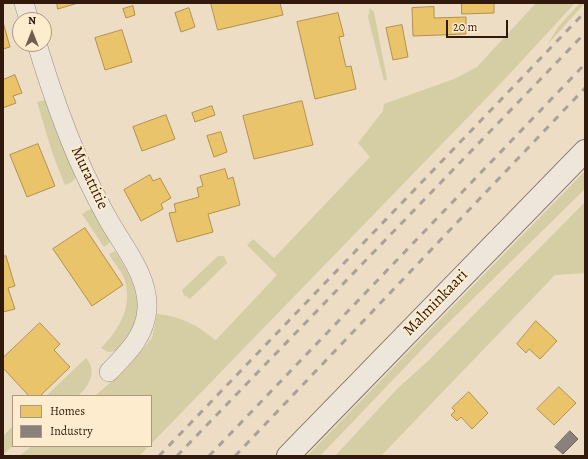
<!DOCTYPE html>
<html>
<head>
<meta charset="utf-8">
<style>
	body { margin:0 }
	#map { position:relative; width:588px; height:459px; overflow:hidden; background:#ecddc4; font-family:Alegreya,serif }
	canvas { display:block }
	.frame { position:absolute; inset:0; border:4px solid #32190d; pointer-events:none }
	.legend { position:absolute; left:12px; top:395px; width:140px; height:52px; box-sizing:border-box; background:#feecce; border:1px solid #ac9881; margin:0; padding:5px 7px; list-style:none; font-size:12px; color:#32190d }
	.legend li { display:flex; align-items:center; gap:8px; height:20px }
	.legend b { width:20px; border:1px solid #ac9881 }
	.north { position:absolute; left:12px; top:12px; width:40px; height:40px; box-sizing:border-box; background:#feecce; border:1px solid #ac9881; border-radius:50%; rotate:0deg; font-size:11px; font-weight:700; line-height:16px; text-align:center; color:#32190d }
	.north::after { content:''; display:block; margin:auto; width:14px; height:18px; background:#735e4d; clip-path:polygon(50% 0,100% 100%,50% 72%,0 100%) }
	.scale { position:absolute; left:446px; top:20px; width:62px; height:18px; box-sizing:border-box; border:2px solid #32190d; border-top:0; padding-left:5px; font-size:12px; line-height:14px; white-space:nowrap; color:#32190d; -webkit-text-stroke:3px #feecce; paint-order:stroke }
</style>
</head>
<body>
<div id="map">
<canvas width="588" height="459"></canvas>
<div class="frame"></div>
<ul class="legend">
<li><b style="height:11px;background:#e9c46a"></b>Homes</li>
<li><b style="height:11px;background:#8a817c"></b>Industry</li>
</ul>
<div class="north">N</div>
<div class="scale">20 m</div>
</div>
<script>
const g = document.querySelector('canvas').getContext('2d');
g.lineJoin = 'round';
function paint(path, color) { g.fillStyle = color; g.fill(path, 'evenodd'); }
function strokePath(path, color, width, dash) { g.strokeStyle = color; g.lineWidth = width; g.lineCap = dash ? 'butt' : 'round'; g.setLineDash(dash || []); g.stroke(path); }
function drawText(font, color, halo, rows, align = 'center') {
  g.font = font + ' Alegreya,serif'; g.lineWidth = 4; g.setLineDash([]); g.textBaseline = 'middle'; g.strokeStyle = halo; g.fillStyle = color; for (const [text, x, y, turn = 0] of rows) {
    g.save(); g.translate(x, y); g.rotate((+turn || 0) * Math.PI / 180); g.textAlign = isNaN(turn) ? turn : align; if (halo) g.strokeText(text, 0, 0); g.fillText(text, 0, 0); g.restore();
  }
}
paint(new Path2D(`
	M536,3H575L504,80L151,444V396H95L128,367L152,338L157,314C180,316 198,325 215,340H216L277,275L247,245L253,239L274,258L370,157L358,143L383,111L384,104L454,79L477,67Z
	M580,3H585L547,45L559,26Z
	M370,8L374,12L387,79L384,81L368,17Z
	M45,100L77,176L72,182L65,185L53,155L37,102Z
	M585,171V189L432,339L320,456H307Z
	M585,202V273L555,275L381,456H335L397,389L428,361Z
	M92,208L110,242L104,247L82,214Z
	M115,251C133,280 147,302 129,337C124,345 118,352 108,352L101,348C119,330 134,305 124,278C121,270 113,262 109,254Z
	M218,256H224L227,263L190,299L184,295L182,290Z
	M86,358C98,371 89,386 78,396H46Z
	M13,426V446L3,454V436Z
	M32,446H149L139,456H19Z`), '#d5cea4');
const homes = new Path2D(`
	M57,3H78L58,9Z
	M211,3H280L283,15L218,30Z
	M462,3H494V13L462,14Z
	M133,6L135,15L126,18L123,9Z
	M434,7V18L466,17V34L413,36L412,8Z
	M189,8L195,27L181,32L175,13Z
	M338,13L344,36L339,37L346,67L351,66L356,89L315,99L297,22Z
	M3,22L10,47L3,49Z
	M402,25L408,57L393,60L386,28Z
	M122,30L132,62L105,70L95,38Z
	M15,75L22,93L13,96L16,103L3,108V80Z
	M302,101L313,145L254,159L243,116Z
	M212,106L215,115L195,122L192,113Z
	M166,115L175,139L142,151L133,127Z
	M221,132L227,152L214,157L207,136Z
	M38,144L55,186L27,197L10,155Z
	M225,169L228,179L233,177L240,205L208,214L213,232L177,242L169,213L176,212L174,204L199,197L197,188L203,186L200,176Z
	M150,175L153,181L160,178L171,198L161,204L163,209L141,221L124,190Z
	M85,228L123,285L92,306L53,249Z
	M6,256L15,286L8,288L15,309L3,312V257Z
	M536,321L557,341L540,359L529,349L526,353L517,344Z
	M40,323L60,344L54,350L70,367L40,396H29L3,368V358Z
	M559,387L576,403L554,425L537,409Z
	M469,392L488,413L472,429L461,417L457,421L451,415L455,411L452,408Z`);
paint(homes, '#e9c46a');
strokePath(homes, '#b2914e', 1);
const industry = new Path2D(`
	M570,431L578,439L563,454L555,447Z`);
paint(industry, '#8a817c');
strokePath(industry, '#70625b', 1);
const minor = new Path2D(`
	M24,3L29,20
	M37,44C50,87 65,131 84,172C92,189 100,205 109,221C124,247 149,277 147,309C145,337 127,353 109,372`);
const secondary = new Path2D(`
	M288,456L585,151`);
strokePath(minor, '#9a8e7e', 20);
strokePath(secondary, '#7f7366', 24);
strokePath(minor, '#eee6da', 19);
strokePath(secondary, '#eee6da', 22);
strokePath(new Path2D(`
	M159,456L585,12
	M177,456L585,33
	M209,456L585,64
	M235,456L585,88`), '#aaa297', 3, [7, 7]);
drawText('16px', '#32190d', '#feecce', [
	["Murattitie",89,178,65],
	["Malminkaari",436,303,-46]
]);
</script>
</body>
</html>
